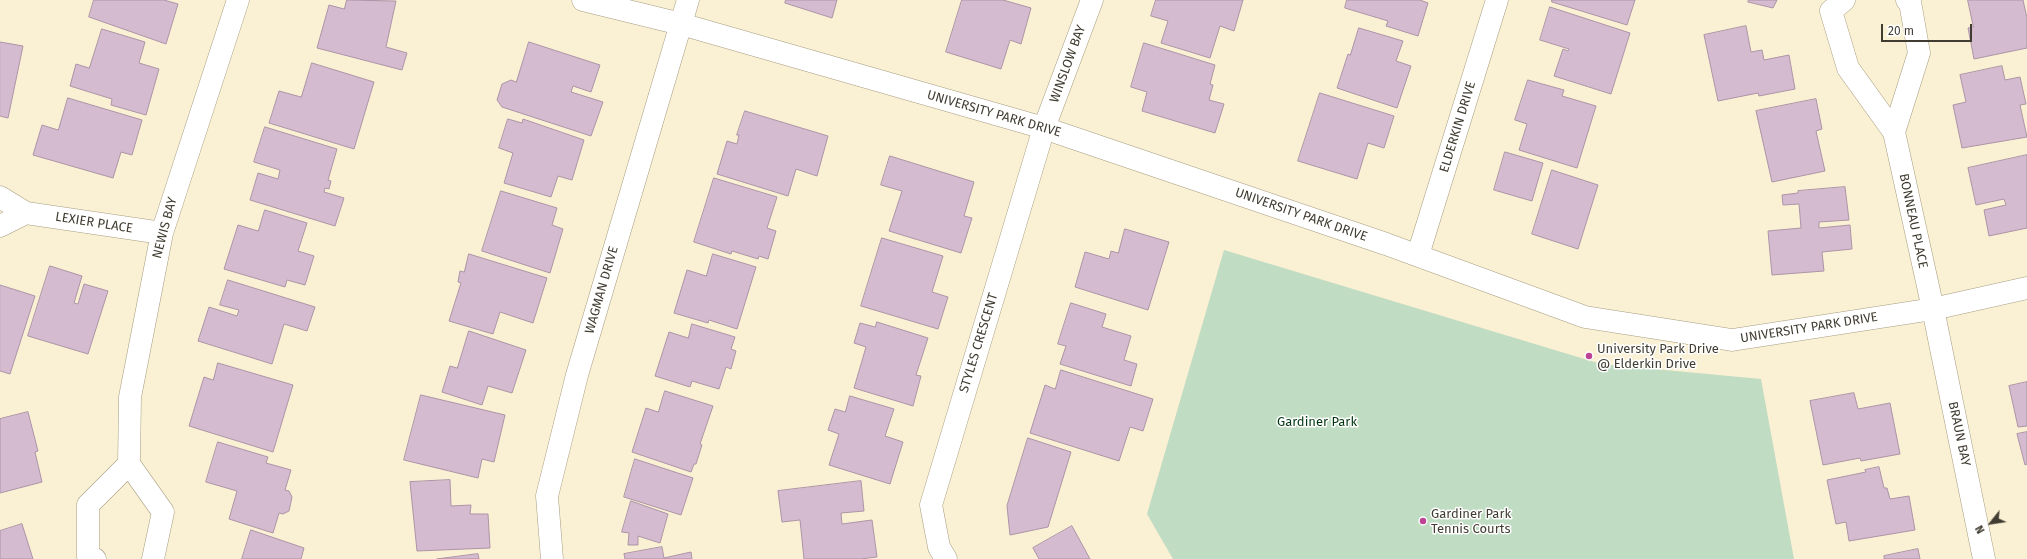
<!DOCTYPE html>
<html>
<head>
<meta charset="utf-8">
<style>
	body { margin:0 }
	#map { position:relative; width:2027px; height:559px; overflow:hidden; background:#faf0d3; font-family:"Fira Sans",sans-serif }
	canvas { display:block }
	.north { position:absolute; left:1971px; top:503px; width:40px; height:40px; -webkit-text-stroke:3px #fff; paint-order:stroke; rotate:240deg; font-size:11px; font-weight:700; line-height:16px; text-align:center; color:#403c31 }
	.north::after { content:''; display:block; margin:auto; width:14px; height:18px; background:#403c31; clip-path:polygon(50% 0,100% 100%,50% 72%,0 100%) }
	.scale { position:absolute; left:1881px; top:24px; width:91px; height:18px; box-sizing:border-box; border:2px solid #403c31; border-top:0; padding-left:5px; font-size:12px; line-height:14px; white-space:nowrap; color:#403c31; -webkit-text-stroke:3px #fff; paint-order:stroke }
</style>
</head>
<body>
<div id="map">
<canvas width="2027" height="559"></canvas>
<div class="north">N</div>
<div class="scale">20 m</div>
</div>
<script>
const g = document.querySelector('canvas').getContext('2d');
g.lineJoin = 'round';
function paint(path, color) { g.fillStyle = color; g.fill(path, 'evenodd'); }
function strokePath(path, color, width, dash) { g.strokeStyle = color; g.lineWidth = width; g.lineCap = dash ? 'butt' : 'round'; g.setLineDash(dash || []); g.stroke(path); }
function drawText(font, color, halo, rows, align = 'center') {
  g.font = font + ' "Fira Sans",sans-serif'; g.lineWidth = 3; g.setLineDash([]); g.textBaseline = 'middle'; g.strokeStyle = halo; g.fillStyle = color; for (const [text, x, y, turn = 0] of rows) {
    g.save(); g.translate(x, y); g.rotate((+turn || 0) * Math.PI / 180); g.textAlign = isNaN(turn) ? turn : align; if (halo) g.strokeText(text, 0, 0); g.fillText(text, 0, 0); g.restore();
  }
}
paint(new Path2D(`
	M1224,250L1601,364L1761,379L1794,559H1173L1147,514Z`), '#c0dcc3');
const building = new Path2D(`
	M94,0H164L178,4L166,44L89,17Z
	M347,0L396,1L386,47L407,53L402,70L317,48L329,5L344,9Z
	M786,0H837L832,18L785,3Z
	M962,0H1003L1031,8L1021,44L1010,40L1001,69L946,52Z
	M1156,0H1243L1234,31L1220,26L1210,58L1161,43L1168,21L1151,16Z
	M1347,0H1420L1428,3L1418,36L1386,26L1388,21L1345,8Z
	M1552,0H1635L1627,25L1552,2Z
	M1749,0H1777L1773,8L1748,2Z
	M1968,0H2023L2027,18V48L1974,59L1968,28L1973,27Z
	M1550,7L1630,33L1611,94L1554,76L1563,49L1568,51L1569,49L1540,40Z
	M1746,26L1751,52L1762,50L1764,60L1789,55L1795,89L1759,96L1758,93L1718,101L1704,35Z
	M1359,28L1403,41L1396,61L1411,66L1397,108L1337,88L1348,54L1350,55Z
	M102,29L145,42L139,63L159,69L146,115L111,105L112,99L70,86L76,64L89,68Z
	M0,42L23,46L8,118L0,116Z
	M529,42L600,65L591,92L573,86L571,92L603,102L591,136L502,107L497,100L502,84L511,80L516,82Z
	M1144,43L1215,65L1210,84L1213,85L1209,100L1224,104L1215,133L1142,111L1147,92L1131,87Z
	M312,63L374,82L354,149L269,123L279,91L301,97Z
	M2002,66L2005,80L2020,77L2026,104L2020,105L2027,137L1962,148L1953,105L1966,102L1960,75Z
	M1528,80L1564,90L1562,96L1596,106L1577,168L1519,150L1527,124L1515,120Z
	M1320,93L1394,116L1384,148L1368,143L1357,179L1298,161Z
	M68,98L142,120L132,155L121,152L113,178L33,155L42,125L58,130Z
	M1816,99L1822,129L1816,131L1825,171L1772,182L1756,111Z
	M745,111L828,136L817,176L796,169L788,196L717,174L727,141L737,144L739,135H737Z
	M508,119L522,123L523,119L584,140L572,180L558,176L551,197L504,183L513,153L499,148Z
	M265,127L337,149L328,180L331,181L329,189L325,188L324,192L344,198L335,226L250,200L258,173L278,179L280,170L254,162Z
	M1505,152L1543,163L1532,201L1494,190Z
	M2027,155V228L1989,236L1984,210L2006,205L2004,199L1976,205L1968,168Z
	M890,156L974,182L964,216L972,218L961,253L889,231L902,191L881,185Z
	M1552,170L1598,185L1578,249L1532,234Z
	M714,178L777,197L767,228L776,231L768,259L759,256L758,259L732,251L731,254L694,242Z
	M1845,187L1849,220L1819,222V228L1850,225L1852,249L1822,252L1824,271L1772,275L1768,231L1801,228L1799,204L1783,205L1782,195L1798,193V191Z
	M501,191L557,208L552,225L563,229L550,273L482,251Z
	M265,210L307,223L298,251L314,256L305,285L287,280L285,287L224,269L238,225L258,231Z
	M1125,229L1169,242L1148,310L1075,287L1085,252L1109,259L1111,251L1118,253Z
	M882,238L943,256L932,292L948,297L938,329L861,306Z
	M469,254L547,278L533,323L500,312L493,334L449,321L461,283L458,282L460,271L464,272Z
	M713,254L756,267L737,329L709,320L708,323L674,313L687,270L706,276Z
	M50,266L82,276L74,303L78,304L84,284L108,291L88,354L28,336Z
	M228,280L315,307L307,331L284,324L272,364L198,341L209,307L237,316L239,310L220,305Z
	M0,285L35,296L10,374L0,371Z
	M1071,303L1106,314L1102,327L1131,336L1124,360L1137,364L1131,386L1060,364L1066,346L1058,344Z
	M877,322L928,338L916,375L921,376L913,406L854,388L866,347L854,343L860,323L875,327Z
	M692,324L735,337L731,349L736,351L731,369L726,367L719,389L692,381L690,387L655,376L669,332L688,338Z
	M469,331L526,350L512,393L488,386L482,405L442,392L450,366L457,368Z
	M218,363L293,385L273,452L189,426L204,377L213,380Z
	M1061,370L1153,399L1143,431L1130,427L1119,461L1030,433L1045,385L1055,389Z
	M2027,382V426L2018,427L2009,386Z
	M665,391L713,406L700,444L702,445L696,464H694L691,472L632,452L646,408L658,412Z
	M1854,393L1858,409L1890,403L1900,454L1861,461L1860,458L1823,465L1810,401Z
	M421,395L505,415L494,462L482,459L478,478L404,460Z
	M850,396L894,409L885,436L903,442L890,484L829,465L839,434L828,430L835,409L845,412Z
	M28,412L38,451L35,452L42,482L0,493V419Z
	M2027,432V464L2025,465L2017,434Z
	M1028,438L1071,452L1048,527L1010,535L1007,506Z
	M218,442L268,457L266,463L291,470L285,490L289,491L292,497L289,511L283,514L279,513L273,533L229,519L237,491L206,482Z
	M635,459L693,478L681,515L624,497Z
	M1879,467L1884,488H1887L1890,499L1909,496L1915,530L1849,541L1846,522L1836,524L1827,480L1866,472L1865,470Z
	M450,480L451,506L471,505L470,514H488L490,548L417,551L410,482Z
	M861,481L864,511L841,513L842,524L872,520L877,557L860,559H804L800,520L782,522L778,491Z
	M631,501L668,514L660,543L638,536V545H628L629,533L622,532Z
	M22,524L33,559H0V531Z
	M1072,526L1090,559H1039L1033,548Z
	M251,530L304,548L301,559H242Z
	M662,547L664,558L691,552L692,559H625L624,554Z
	M1918,549L1920,559H1884V556Z
	M478,554L479,559H437Z`);
paint(building, '#d4bbcf');
strokePath(building, '#ac94a7', 1);
const street = new Path2D(`
	M1844,0L1831,11L1848,68L1894,132L1933,309L1984,559
	M1894,132L1919,53L1910,2L1907,0
	M0,197L26,213L162,233
	M0,226L26,213
	M1418,255L1497,0
	M95,559L88,556V505L129,464
	M153,559L163,512L129,464L130,397L162,233L238,0
	M552,559L547,496L577,375L688,0
	M946,559L939,547L931,505L1044,128L1092,0`);
const secondary = new Path2D(`
	M583,0L681,24L1044,128L1386,244L1585,317L1732,340L1933,309L2027,288`);
strokePath(street, '#a79d82', 23);
strokePath(secondary, '#a79d82', 23);
strokePath(street, '#fff', 22);
strokePath(secondary, '#fff', 22);
for (const [x, y, r, color] of [
	[1589,356,4,"#bf4394"],
	[1423,521,4,"#bf4394"]
]) { const dot = new Path2D(); dot.arc(x, y, r, 0, 2 * Math.PI); g.fillStyle = color; g.fill(dot); strokePath(dot, '#fff', 1.5); }
drawText('13px', '#403c31', '#fff', [
	["WINSLOW BAY",1068,64,-70],
	["UNIVERSITY PARK DRIVE",994,114,16],
	["ELDERKIN DRIVE",1458,127,-73],
	["UNIVERSITY PARK DRIVE",1301,215,19],
	["BONNEAU PLACE",1913,221,78],
	["LEXIER PLACE",94,223,9],
	["NEWIS BAY",165,228,-75],
	["WAGMAN DRIVE",602,290,-74],
	["UNIVERSITY PARK DRIVE",1809,328,-9],
	["STYLES CRESCENT",979,343,-73],
	["BRAUN BAY",1959,434,78]
]);
drawText('13px', '#403c31', '#fff', [
	["University Park Drive",1597,349],
	["@ Elderkin Drive",1597,364],
	["Gardiner Park",1431,514],
	["Tennis Courts",1431,529]
], 'left');
drawText('13px', '#013611', '#fff', [
	["Gardiner Park",1317,422]
]);
</script>
</body>
</html>
